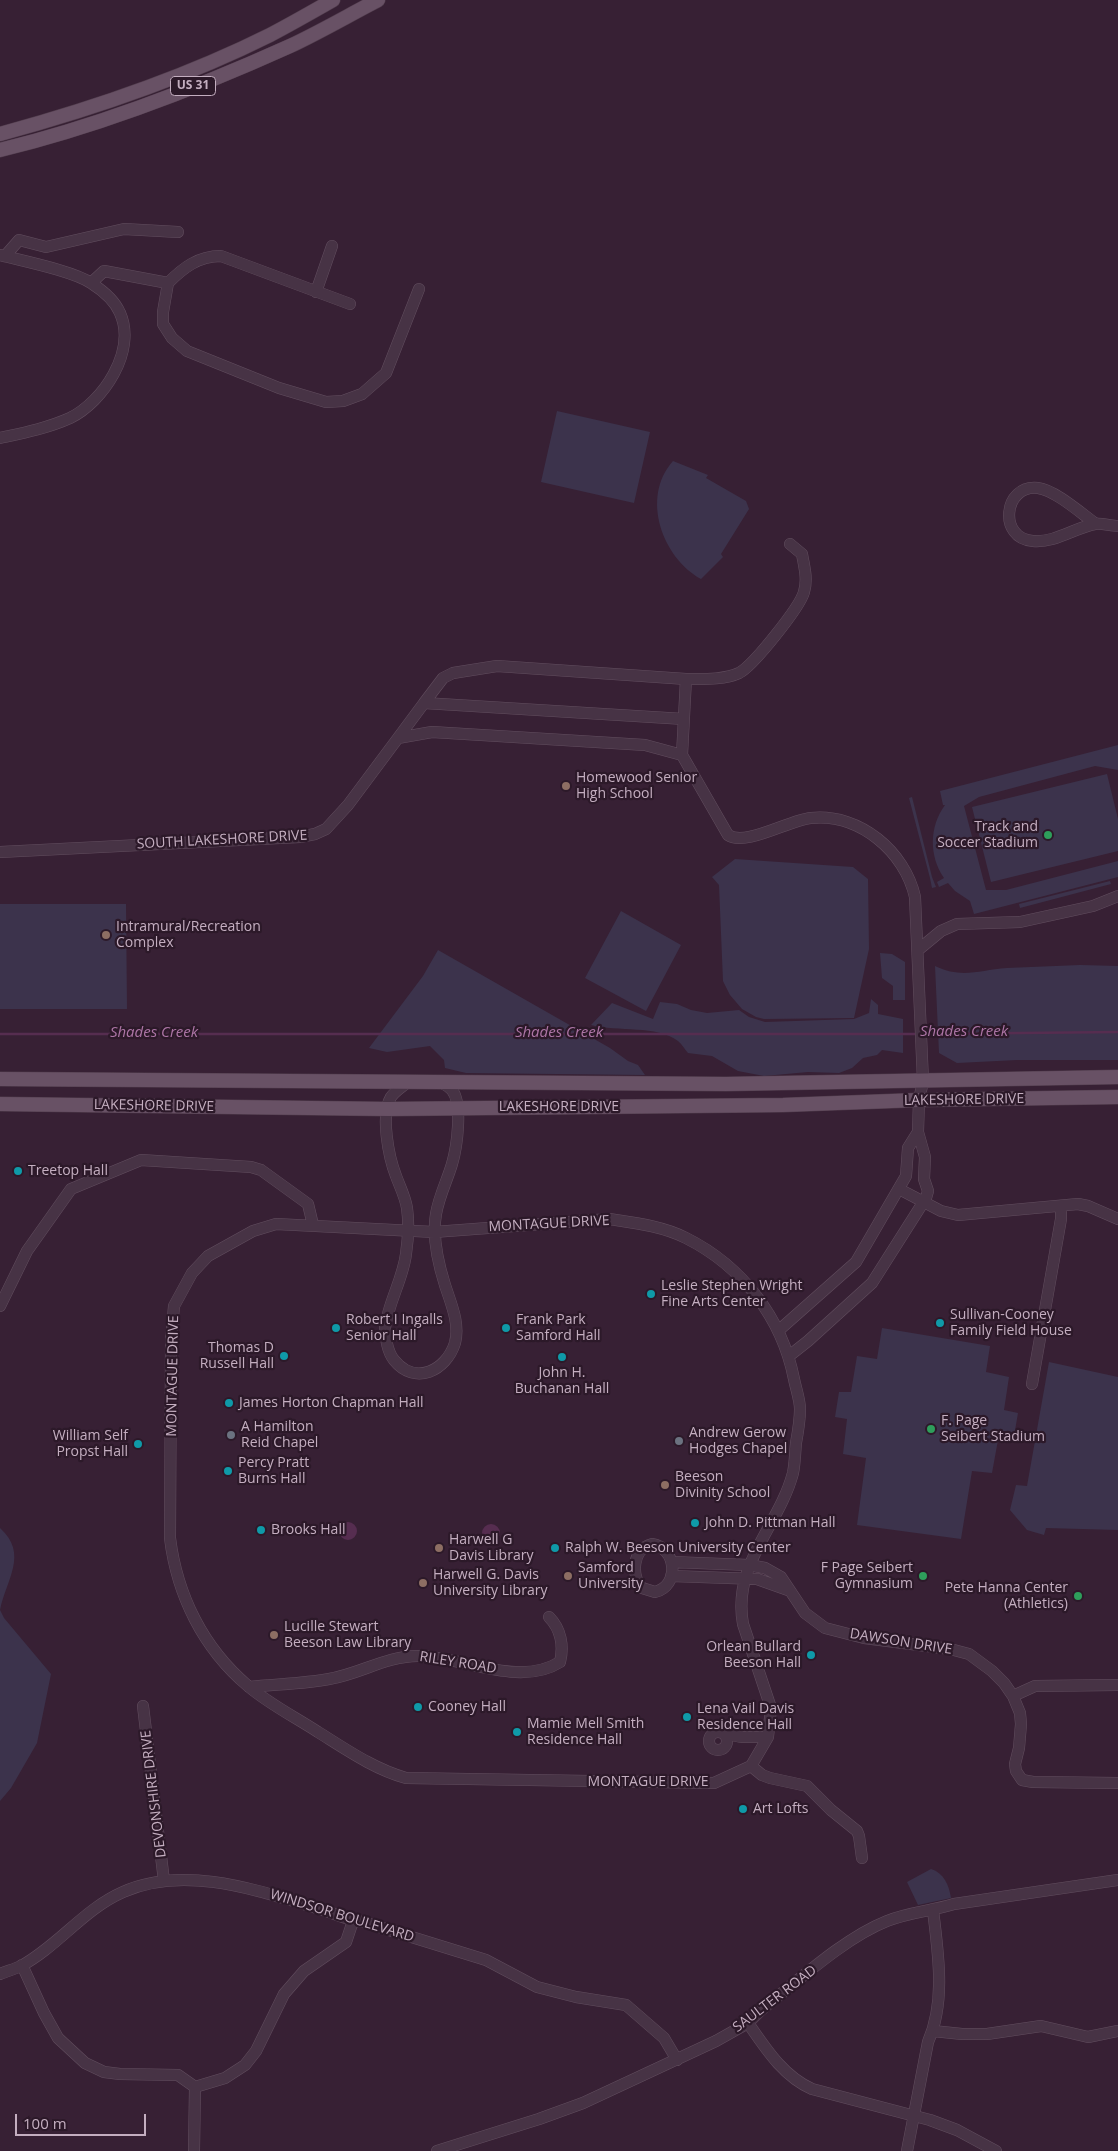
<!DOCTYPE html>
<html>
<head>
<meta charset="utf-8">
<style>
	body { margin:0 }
	#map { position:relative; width:1118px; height:2151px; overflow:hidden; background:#372034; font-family:"Open Sans",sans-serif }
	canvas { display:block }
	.scale { position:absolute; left:15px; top:2114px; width:131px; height:22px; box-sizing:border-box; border:2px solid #c4aec0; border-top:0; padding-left:6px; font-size:15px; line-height:18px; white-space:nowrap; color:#c4aec0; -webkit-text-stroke:4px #2c1929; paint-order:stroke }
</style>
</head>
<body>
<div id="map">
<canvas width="1118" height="2151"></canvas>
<div class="scale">100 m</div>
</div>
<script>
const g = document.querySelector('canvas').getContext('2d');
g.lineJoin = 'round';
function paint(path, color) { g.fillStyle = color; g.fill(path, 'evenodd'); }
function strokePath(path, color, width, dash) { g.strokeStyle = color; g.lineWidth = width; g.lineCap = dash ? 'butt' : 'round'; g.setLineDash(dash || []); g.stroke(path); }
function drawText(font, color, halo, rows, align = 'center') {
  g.font = font + ' "Open Sans",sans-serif'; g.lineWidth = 4.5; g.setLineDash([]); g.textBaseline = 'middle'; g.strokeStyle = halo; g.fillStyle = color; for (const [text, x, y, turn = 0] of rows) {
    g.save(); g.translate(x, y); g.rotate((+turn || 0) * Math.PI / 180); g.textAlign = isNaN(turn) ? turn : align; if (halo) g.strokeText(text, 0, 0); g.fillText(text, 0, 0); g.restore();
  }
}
paint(new Path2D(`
	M557,411L650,432L634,503L541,482Z
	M673,461L708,475L706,478L746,501L749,509L721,554L723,557L701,579C663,558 640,498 673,461Z
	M1118,745V770L1095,766L979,797L964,806L986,890H1006L1118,861V877L974,914L970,901L955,891L948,883L939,887L937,882L944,878C929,856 929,827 945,805H943L940,791Z
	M1107,774L1118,819V851L991,882L972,807Z
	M912,797L932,877L936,887L932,888L930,878L909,798Z
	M735,859L853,867L868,879L869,949L854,1018L764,1019L756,1017L742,1009L730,995L723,981L719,885L712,877Z
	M1110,881L1111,884L1020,908L1019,904Z
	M0,904H126L127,1009H0Z
	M621,911L681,945L646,1011L585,978Z
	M438,950L610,1048L628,1061L638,1065L645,1075L466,1073L445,1068L444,1060L430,1046L387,1052L369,1048L423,976Z
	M880,953L892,954L905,962V1000H893V986L882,978Z
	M1080,965L1118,966V1060H1017L957,1063L939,1053L935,966C962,979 979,970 1007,968C1031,967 1056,966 1080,965Z
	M871,999L878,1005V1014L903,1019V1053L882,1050L877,1055L863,1058L852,1068L839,1073L808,1072L764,1076L738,1071L712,1056L688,1053C685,1050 682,1044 678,1041C657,1025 618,1032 591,1025L612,1003L653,1019L660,1002L677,1004L691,1010L707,1013L739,1010L749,1017L765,1022L854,1019L869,1013Z
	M882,1328L990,1346L986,1372L1009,1377L1004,1410L1018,1413L1013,1442L998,1440L992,1473L972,1471L961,1539L857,1525L866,1458L843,1454L847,1419L835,1417L839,1392H851L857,1356L877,1359Z
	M1049,1362L1118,1377V1530L1046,1528L1044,1535L1027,1530L1010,1510L1016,1485L1027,1486Z
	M0,1528C29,1554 6,1580 0,1610Z
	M0,1610L4,1618L51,1674L37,1743L11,1788L0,1801Z
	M931,1869C944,1873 949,1885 951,1898L918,1905L907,1882Z`), '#3c334c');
paint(new Path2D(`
	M339 1531a9 9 0 1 1 18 0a9 9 0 1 1-18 0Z
	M482 1533a9 9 0 1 1 18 0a9 9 0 1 1-18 0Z`), '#562d50');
strokePath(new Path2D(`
	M0,1034H918
	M924,1034L1118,1032`), '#562d50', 2.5);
const minor = new Path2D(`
	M0,255C23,261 73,271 91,283C102,290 115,301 120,313C137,351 103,402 70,418C48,428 23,433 0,438
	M5,256L19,240L46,247L124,229L178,232
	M91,283L104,271L168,283C183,268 198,256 221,256L350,304
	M168,283L163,312V324L172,338L187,351L279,388L326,402L343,401L362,394L386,373L419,289
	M316,292L332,246
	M1096,524C1082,514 1055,490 1038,488C1003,484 998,539 1033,541C1055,543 1074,528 1095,524C1102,523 1111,526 1118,526
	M686,679C703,679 724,680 739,673C753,666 800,607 804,592C808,579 804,566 802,554L790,544
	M424,703L443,678L453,673L497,666L686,679L682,755
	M398,738L424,703L684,719
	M0,852L300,837L315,834L326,829L348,805L398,738L432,732L645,745L682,755L728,835C745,847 789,820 811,818C860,813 905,852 915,897L923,1081L919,1100L918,1132L925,1157L924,1179L928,1191L926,1198L872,1283L808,1341L789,1356
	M918,950L941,931L957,924L1020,922L1093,906L1118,896
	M408,1082C402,1087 395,1091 391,1097C380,1115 389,1158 396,1176C400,1187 405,1196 407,1208C409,1222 408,1240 406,1254C403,1279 388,1303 385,1328C386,1339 387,1351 394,1360C415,1386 446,1371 455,1343C460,1323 451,1304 445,1285C438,1263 432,1237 436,1214C439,1196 447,1181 452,1164C457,1147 463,1104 452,1090C449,1087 446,1085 442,1083
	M899,1189L941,1211L958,1215L1078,1204L1088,1206L1118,1219
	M609,1219C635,1223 662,1226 686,1238C742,1266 782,1318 794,1379C796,1389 800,1400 800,1409C800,1420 798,1432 796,1443C795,1453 795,1463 793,1473C779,1526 732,1564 743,1624L771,1708L768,1737L751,1766L714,1783L406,1778C374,1769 347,1750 318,1732C295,1717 269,1704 248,1686C203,1648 177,1595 170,1538L171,1340L174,1306L192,1273L208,1256L253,1231L276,1224L434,1232Z
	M0,1306L27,1251L71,1189L141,1160L251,1167L261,1170L308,1204L313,1225
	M778,1331L856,1262L906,1176L908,1148L918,1132
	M1032,1384L1061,1219V1206
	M652,1544C677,1548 680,1586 655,1592L642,1588C631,1575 632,1549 652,1544Z
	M672,1562L749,1565L765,1568L781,1577L805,1613L825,1628L864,1638L950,1649L969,1654L992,1671L1004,1683L1013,1696L1020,1713L1021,1724L1019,1748L1015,1764L1016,1771L1022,1780L1033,1782L1118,1783
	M671,1576L757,1579L788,1590
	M249,1687C275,1684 303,1684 329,1679C360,1674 386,1656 418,1656C461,1656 519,1688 560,1662C564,1646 561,1629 549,1617
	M1013,1696L1035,1686L1118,1685
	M143,1706L164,1881
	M709 1741a9 9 0 1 1 18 0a9 9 0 1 1-18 0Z
	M722,1733L741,1737H768
	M751,1766L762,1775L770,1778L807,1786L831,1810L857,1831L859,1836L862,1858
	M22,1965L44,2013L58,2038L85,2063L104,2072L120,2074L178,2075L195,2087L194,2151
	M0,1974C7,1971 15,1969 21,1966C58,1946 84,1909 123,1892C185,1864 259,1891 320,1909C334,1913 348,1921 363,1922L486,1960L537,1987L576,1997L626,2005L664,2038L677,2060
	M748,2023C766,2049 783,2076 812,2089L930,2120L957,2130L996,2151
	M933,2031L962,2034H987L1041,2026L1088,2037L1118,2031
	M195,2087L225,2078L245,2065L256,2051L284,1994L304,1971L346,1942L353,1921
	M437,2151L539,2119L583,2103L716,2041L748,2023L761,2010C798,1981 844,1938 887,1921C909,1912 932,1911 954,1904L1118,1880
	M907,2151L928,2042C946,2001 938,1953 933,1910`);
const major = new Path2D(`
	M0,134C92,109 184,78 270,35C291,24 312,12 333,0
	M0,150C99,126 197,88 290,46C320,32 349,15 378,0
	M0,1079L726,1084L1118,1077
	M0,1104L388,1109L783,1105L919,1100L1118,1097`);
strokePath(minor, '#624e5f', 12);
strokePath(major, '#513d4d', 15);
strokePath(minor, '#473345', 11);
strokePath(major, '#685165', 14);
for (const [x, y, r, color] of [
	[566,786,5,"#8d6e63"],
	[1048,835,5,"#2e9e5b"],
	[106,935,5,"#8d6e63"],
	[18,1171,5,"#0f9aa8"],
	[651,1294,5,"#0f9aa8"],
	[940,1323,5,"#0f9aa8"],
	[336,1328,5,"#0f9aa8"],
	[506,1328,5,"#0f9aa8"],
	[284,1356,5,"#0f9aa8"],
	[562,1357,5,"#0f9aa8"],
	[229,1403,5,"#0f9aa8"],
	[931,1429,5,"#2e9e5b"],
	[231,1435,5,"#6b7280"],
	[679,1441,5,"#6b7280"],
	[138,1444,5,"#0f9aa8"],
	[228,1471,5,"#0f9aa8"],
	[665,1485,5,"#8d6e63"],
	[695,1523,5,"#0f9aa8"],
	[261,1530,5,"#0f9aa8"],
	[439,1548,5,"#8d6e63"],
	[555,1548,5,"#0f9aa8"],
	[568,1576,5,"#8d6e63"],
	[923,1576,5,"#2e9e5b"],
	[423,1583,5,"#8d6e63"],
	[1078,1596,5,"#2e9e5b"],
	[274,1635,5,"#8d6e63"],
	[811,1655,5,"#0f9aa8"],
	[418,1707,5,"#0f9aa8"],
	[687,1717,5,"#0f9aa8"],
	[517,1732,5,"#0f9aa8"],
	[743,1809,5,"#0f9aa8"]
]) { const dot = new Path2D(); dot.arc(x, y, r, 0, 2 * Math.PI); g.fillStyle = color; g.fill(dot); strokePath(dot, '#2c1929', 2); }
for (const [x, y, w] of [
	[193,86,45]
]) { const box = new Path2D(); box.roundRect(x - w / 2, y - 9.5, w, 19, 4); g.fillStyle = '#2c1929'; g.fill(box); strokePath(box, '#c4aec0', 1); }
drawText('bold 12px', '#c4aec0', null, [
	["US 31",193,86]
]);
drawText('14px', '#c4aec0', '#2c1929', [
	["Homewood Senior",576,778],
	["High School",576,794],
	["Track and",1038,827,"right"],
	["Soccer Stadium",1038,843,"right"],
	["Intramural/Recreation",116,927],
	["Complex",116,943],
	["Treetop Hall",28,1171],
	["Leslie Stephen Wright",661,1286],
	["Fine Arts Center",661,1302],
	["Sullivan-Cooney",950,1315],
	["Family Field House",950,1331],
	["Robert I Ingalls",346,1320],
	["Senior Hall",346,1336],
	["Frank Park",516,1320],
	["Samford Hall",516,1336],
	["Thomas D",274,1348,"right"],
	["Russell Hall",274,1364,"right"],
	["John H.",562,1373,"center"],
	["Buchanan Hall",562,1389,"center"],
	["James Horton Chapman Hall",239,1403],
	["F. Page",941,1421],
	["Seibert Stadium",941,1437],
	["A Hamilton",241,1427],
	["Reid Chapel",241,1443],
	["Andrew Gerow",689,1433],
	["Hodges Chapel",689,1449],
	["William Self",128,1436,"right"],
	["Propst Hall",128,1452,"right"],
	["Percy Pratt",238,1463],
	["Burns Hall",238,1479],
	["Beeson",675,1477],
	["Divinity School",675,1493],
	["John D. Pittman Hall",705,1523],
	["Brooks Hall",271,1530],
	["Harwell G",449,1540],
	["Davis Library",449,1556],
	["Ralph W. Beeson University Center",565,1548],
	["Samford",578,1568],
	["University",578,1584],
	["F Page Seibert",913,1568,"right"],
	["Gymnasium",913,1584,"right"],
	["Harwell G. Davis",433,1575],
	["University Library",433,1591],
	["Pete Hanna Center",1068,1588,"right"],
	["(Athletics)",1068,1604,"right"],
	["Lucille Stewart",284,1627],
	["Beeson Law Library",284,1643],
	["Orlean Bullard",801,1647,"right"],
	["Beeson Hall",801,1663,"right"],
	["Cooney Hall",428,1707],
	["Lena Vail Davis",697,1709],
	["Residence Hall",697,1725],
	["Mamie Mell Smith",527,1724],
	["Residence Hall",527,1740],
	["Art Lofts",753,1809]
], 'left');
drawText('14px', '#c4aec0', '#2c1929', [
	["SOUTH LAKESHORE DRIVE",222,840,-3],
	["LAKESHORE DRIVE",964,1100,-1],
	["LAKESHORE DRIVE",154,1106,1],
	["LAKESHORE DRIVE",559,1107],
	["MONTAGUE DRIVE",549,1224,-3],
	["MONTAGUE DRIVE",173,1376,-89],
	["DAWSON DRIVE",901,1642,9],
	["RILEY ROAD",458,1663,9],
	["MONTAGUE DRIVE",648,1782],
	["DEVONSHIRE DRIVE",154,1794,-97],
	["WINDSOR BOULEVARD",342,1916,17],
	["SAULTER ROAD",775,1999,-37]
]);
drawText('italic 15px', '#ad75a6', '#2c1929', [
	["Shades Creek",964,1032],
	["Shades Creek",154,1033],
	["Shades Creek",559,1033]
]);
</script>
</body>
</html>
